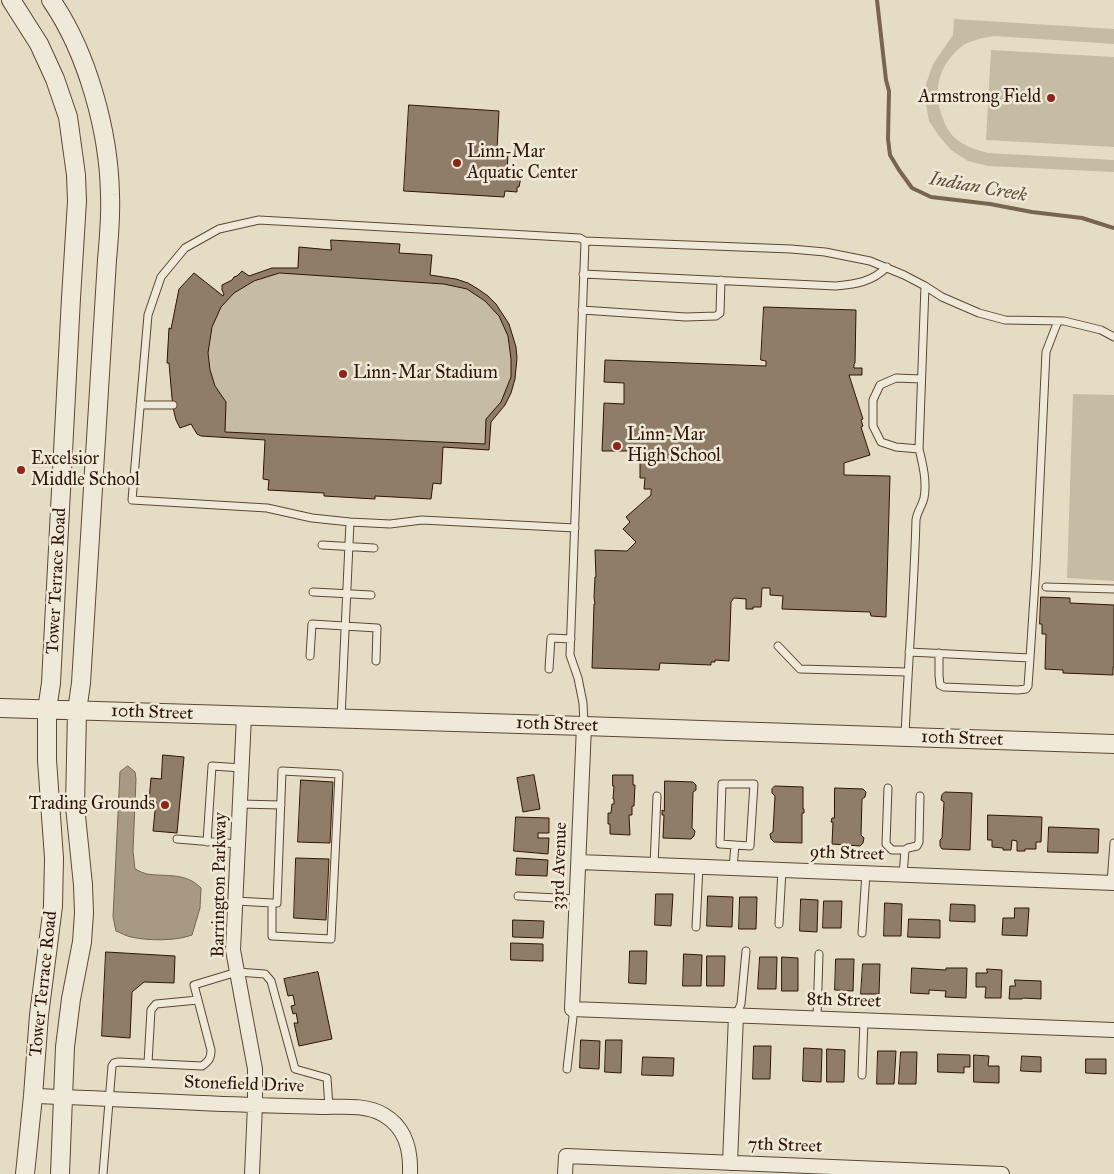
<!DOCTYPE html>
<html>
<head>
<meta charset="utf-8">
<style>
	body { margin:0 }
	canvas { display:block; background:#e5ddc3 }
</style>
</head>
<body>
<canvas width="1114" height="1174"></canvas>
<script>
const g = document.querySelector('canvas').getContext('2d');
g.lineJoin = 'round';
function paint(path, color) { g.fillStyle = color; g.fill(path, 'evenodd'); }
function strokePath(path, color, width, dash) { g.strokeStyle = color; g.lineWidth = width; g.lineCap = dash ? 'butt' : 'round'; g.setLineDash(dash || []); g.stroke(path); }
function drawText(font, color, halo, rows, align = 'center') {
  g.font = font + ' "IM FELL Great Primer",serif'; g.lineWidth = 5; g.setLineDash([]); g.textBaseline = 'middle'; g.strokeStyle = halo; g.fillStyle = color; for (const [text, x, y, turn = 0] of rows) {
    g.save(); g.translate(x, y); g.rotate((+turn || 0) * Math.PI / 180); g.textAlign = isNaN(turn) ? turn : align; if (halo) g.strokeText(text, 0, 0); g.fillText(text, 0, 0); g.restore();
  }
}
paint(new Path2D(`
	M954,19L1114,29V44L994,36C983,38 970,40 961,47C940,64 933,88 941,113C944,123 948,132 956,139C966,147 977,150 988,153L1114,160V172L988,166L968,161L951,150L939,136L929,121L926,104V84L933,64L953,35Z
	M991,50L1114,57V147L986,140Z
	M331,240L399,253L432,255L431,275L456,279L496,304L509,324L513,336L517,358L515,379L511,393L504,405L491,422L489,450L443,448L441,484L433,483L431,499L375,496V499L324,496V493L268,490V480L263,479L265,440L201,436L197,434L191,424L180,428C170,408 171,385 169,363H167L169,328H171L179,289L194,273L223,295L224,294L222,290V285L232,280L234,277L238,276L242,271L249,276L272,268H297L299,247L330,250Z
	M1073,394L1114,395V581L1067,578Z`), '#c6bba3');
const water = new Path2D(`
	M128,766L135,772L136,779L133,851L135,869C139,871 143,873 147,874C167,877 185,872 201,888L200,908L192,935C176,941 148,941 131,937C126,936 121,933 116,931L113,917L120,772Z`);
paint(water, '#a89982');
strokePath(water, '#786450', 1);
strokePath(new Path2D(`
	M877,0L886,80L889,91L888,139L890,155L899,170L912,188L931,197L990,204L1032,212L1082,218L1114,228`), '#786450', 4);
const building = new Path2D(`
	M409,105L499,111L497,150L508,151L507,176L521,177L519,187H517V192L505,191L504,197L404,191Z
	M331,240L400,244L399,253L432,255L430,275L456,279L468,283L478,289L488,296L496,304L509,324L516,347L517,358L515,379L511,393L505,405L491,422L489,450L443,447L441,484L433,483L431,499L375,496V499L324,496V493L268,490L269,480L263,479L265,440L201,436L197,434L191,424L180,428L176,420L174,412L172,398L169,363H167L169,328L171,329L179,289L194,273L223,296L224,294L222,290V285L232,280L234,277L237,276L242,271L249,276L272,268H298L299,247L331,250ZM280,273L444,284L467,289L485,301L499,316L508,336L511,359V377L501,402L486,419L485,444L225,432L226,402L215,386L210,370L208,353L212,327L221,307L234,293L254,281Z
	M764,307L856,310L855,363L854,364V368H862V375H849L863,419L861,420L863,426L861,427L870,455L844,463V475L890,476L886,617L871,616L870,612L782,609L783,596L770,595V588H762L761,607H753V609H746V599L734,598L731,602L729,661L715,660V662H711V665L660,663L659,670L592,668L594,604H595L594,597L595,577H596L595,550L627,551L636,542L623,529L630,522L626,517L651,495V489H644L645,478H640V451H602L604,403L624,404V383L604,382L605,360L766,366V361L761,360Z
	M1041,597L1070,598V603L1114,605V667H1113V675L1063,673V670L1045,669L1046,634H1042V624H1040Z
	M163,755L184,757L177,833L153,831L156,801H149L151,778L161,779Z
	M534,775L540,809L523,812L517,778Z
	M613,775H633V785H635L634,806H632V815H629L630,835L610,834V824H608V813H611L612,804H614V799H613L614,786H613Z
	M301,780L333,782L330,843L298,842Z
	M665,781L693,782L696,785V790L693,792L692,828L695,831L694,836L691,839L663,838L664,815H662V810L664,811Z
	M775,786L803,787V809H804V813H802V843L774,842L771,839L770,834L773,832L775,796L772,793V789Z
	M835,788L863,789L866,792L865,797L862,799L861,835L864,838L863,843L860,846L832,844L833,822H831L832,818H834Z
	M945,792L972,793L970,850L942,849L940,846V840L942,838L944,802L941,800L942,795Z
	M988,815L1042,817L1041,842H1036V849H1025V851H1017V841L1012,840L1011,850H1003V848L992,847V840H988Z
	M516,817L549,818V833H538V838H549L548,854L514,851Z
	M1049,827L1099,829L1098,853L1048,852Z
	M296,858L329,859L326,920L294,918Z
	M517,858L548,860L547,876L516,875Z
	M656,894H673L671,926L655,925Z
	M708,896L733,897L732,927L707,926Z
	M740,897H757L756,929H739Z
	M801,899L818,900L817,932L800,931Z
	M824,901H842L841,928H823Z
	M885,903L902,904L901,936H884Z
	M951,904L975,905V922L950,921Z
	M1015,908H1029L1027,936L1002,935L1003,918H1014Z
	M909,919L940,920V938L908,937Z
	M513,920L544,921L543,938L513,937Z
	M511,943L543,944V961L511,960Z
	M630,951H647L646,984L629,983Z
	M106,952L175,956L174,983L144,982L132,992L130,1038L102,1036Z
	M684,954L702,955L701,986H683Z
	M707,956H725L724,986H707Z
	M760,957H777L776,989H758Z
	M782,957L798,958V991H782Z
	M836,959H854L853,991L835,990Z
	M863,964H880L879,994H861Z
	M912,968L946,970V968H967L966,998L945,997L946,991L929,990V994L911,993Z
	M987,969L1002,970L1001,998H985L986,987H976V973H987Z
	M318,972L332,1039L299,1046L294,1023H298L296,1013L293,1014L291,1006L295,1005L293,995L288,996L284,979Z
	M1015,980L1041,981V999L1023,998L1022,999H1009L1010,986H1015Z
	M581,1040L600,1041L599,1069L580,1068Z
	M606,1040H622L621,1073L605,1072Z
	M754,1046H771L770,1079H753Z
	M804,1048L822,1049L821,1082L803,1081Z
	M827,1049L845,1050L844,1082H827Z
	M878,1051H896L894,1084H877Z
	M901,1052H917L916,1084H899Z
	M938,1054L970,1055V1067H964V1073L938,1072Z
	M974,1055L989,1056L988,1066H999V1083L974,1082Z
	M1022,1056L1041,1057V1072L1021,1071Z
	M643,1057L674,1058L673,1076L642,1075Z
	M1086,1059H1106V1074L1086,1073Z`);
paint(building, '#8f7d67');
strokePath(building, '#311404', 1);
const service = new Path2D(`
	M583,274L836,286C856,284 872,282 887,267
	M582,310L686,317L716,316L720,313L721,280
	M140,405H173
	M919,449L896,447L881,442L873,426V400L880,385L896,378L921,379
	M575,528L422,520L390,524L350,522L312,518L267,508L132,500L148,315L161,277L185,248L219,229L259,220L580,238L585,241
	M322,545L374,548
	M1046,587L1114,589
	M313,592L371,595
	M778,646L800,669L907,672
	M909,652L1030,658L1036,566L1046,352L1058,321
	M939,653V675L940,685L944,687L1018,690L1026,689L1028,686L1030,658
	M310,656L312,624L377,628L376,661
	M549,669L551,638L571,639
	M341,718L350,522
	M584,725L583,703L578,678L570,655L585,241L791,249L825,252L870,261L904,275L925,286L942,297L979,313L1005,320L1064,321L1101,330L1114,337
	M905,736C908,664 914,592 916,520C917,512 922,506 924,498C927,482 923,465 919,449L925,286
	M888,788L886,844L892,850H905
	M240,804L281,805
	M177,839L238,844
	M207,842L212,766L242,768
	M654,865L657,796
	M733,868L735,845L720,844L722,784H754L750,846L735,845
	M903,875L905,850L908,848L917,846L919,842L920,796
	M1111,883L1114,843
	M518,896L577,899
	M236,901L272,903H277L282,771L339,774L331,939L272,936V903
	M779,924L782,870
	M696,927L699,866
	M862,933L866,873
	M736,1015L741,1004L746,951
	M817,1019L819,954
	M148,1063L151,1010L156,1004L198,1000
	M567,1069L573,1017L572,1009
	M862,1075L864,1020
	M103,1174L112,1066L114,1063L119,1062L202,1066C209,1061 211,1058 211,1050L194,985L237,972L265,974L271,981L295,1069L327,1078L329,1107`);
const minor = new Path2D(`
	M244,716L233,950L255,1069V1105L252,1174
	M584,726L572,1009L1114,1030
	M579,862L1114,883
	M33,1096C107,1098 182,1103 256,1105C278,1106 300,1106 321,1107C341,1107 366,1104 384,1115C406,1128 411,1150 410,1174
	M730,1163L736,1015
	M565,1174L566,1156L1002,1174`);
const tertiary = new Path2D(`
	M11,0L39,44L55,79L68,117L76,175L77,201L71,298L51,683L47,710V760L54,858L53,906L39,1015L33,1096L25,1174
	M51,0C87,52 109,131 110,195C111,216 109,238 107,260L81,683L77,711L75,806L83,885L84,913L82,942L71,999L65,1047L60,1174
	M0,708L584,726L1114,744`);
strokePath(service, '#5e4634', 9);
strokePath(minor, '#5e4634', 16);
strokePath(tertiary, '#5e4634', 20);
strokePath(service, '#eee9d8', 7);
strokePath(minor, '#eee9d8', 14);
strokePath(tertiary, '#eee9d8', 18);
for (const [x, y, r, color] of [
	[1051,98,5,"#8f2418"],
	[457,163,5,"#8f2418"],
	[343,374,5,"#8f2418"],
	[617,446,5,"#8f2418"],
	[21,470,5,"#8f2418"],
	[165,805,5,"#8f2418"]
]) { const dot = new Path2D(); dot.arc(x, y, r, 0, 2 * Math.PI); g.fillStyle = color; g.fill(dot); strokePath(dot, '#eee9d8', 2); }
drawText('18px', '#311404', '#eee9d8', [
	["Armstrong Field",1041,98,"right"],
	["Linn-Mar",467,153],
	["Aquatic Center",467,174],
	["Linn-Mar Stadium",353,374],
	["Linn-Mar",627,436],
	["High School",627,457],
	["Excelsior",31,460],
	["Middle School",31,481],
	["Trading Grounds",155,805,"right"]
], 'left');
drawText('18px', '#311404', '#eee9d8', [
	["Tower Terrace Road",57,581,-87],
	["10th Street",152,713,2],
	["10th Street",557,725,2],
	["10th Street",962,739,2],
	["9th Street",847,854,2],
	["33rd Avenue",560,866,-88],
	["Barrington Parkway",220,885,-89],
	["Tower Terrace Road",44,984,-84],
	["8th Street",844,1001,2],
	["Stonefield Drive",244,1085,2],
	["7th Street",785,1146,2]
]);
drawText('italic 19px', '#614936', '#eee9d8', [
	["Indian Creek",978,188,10]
]);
</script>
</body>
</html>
